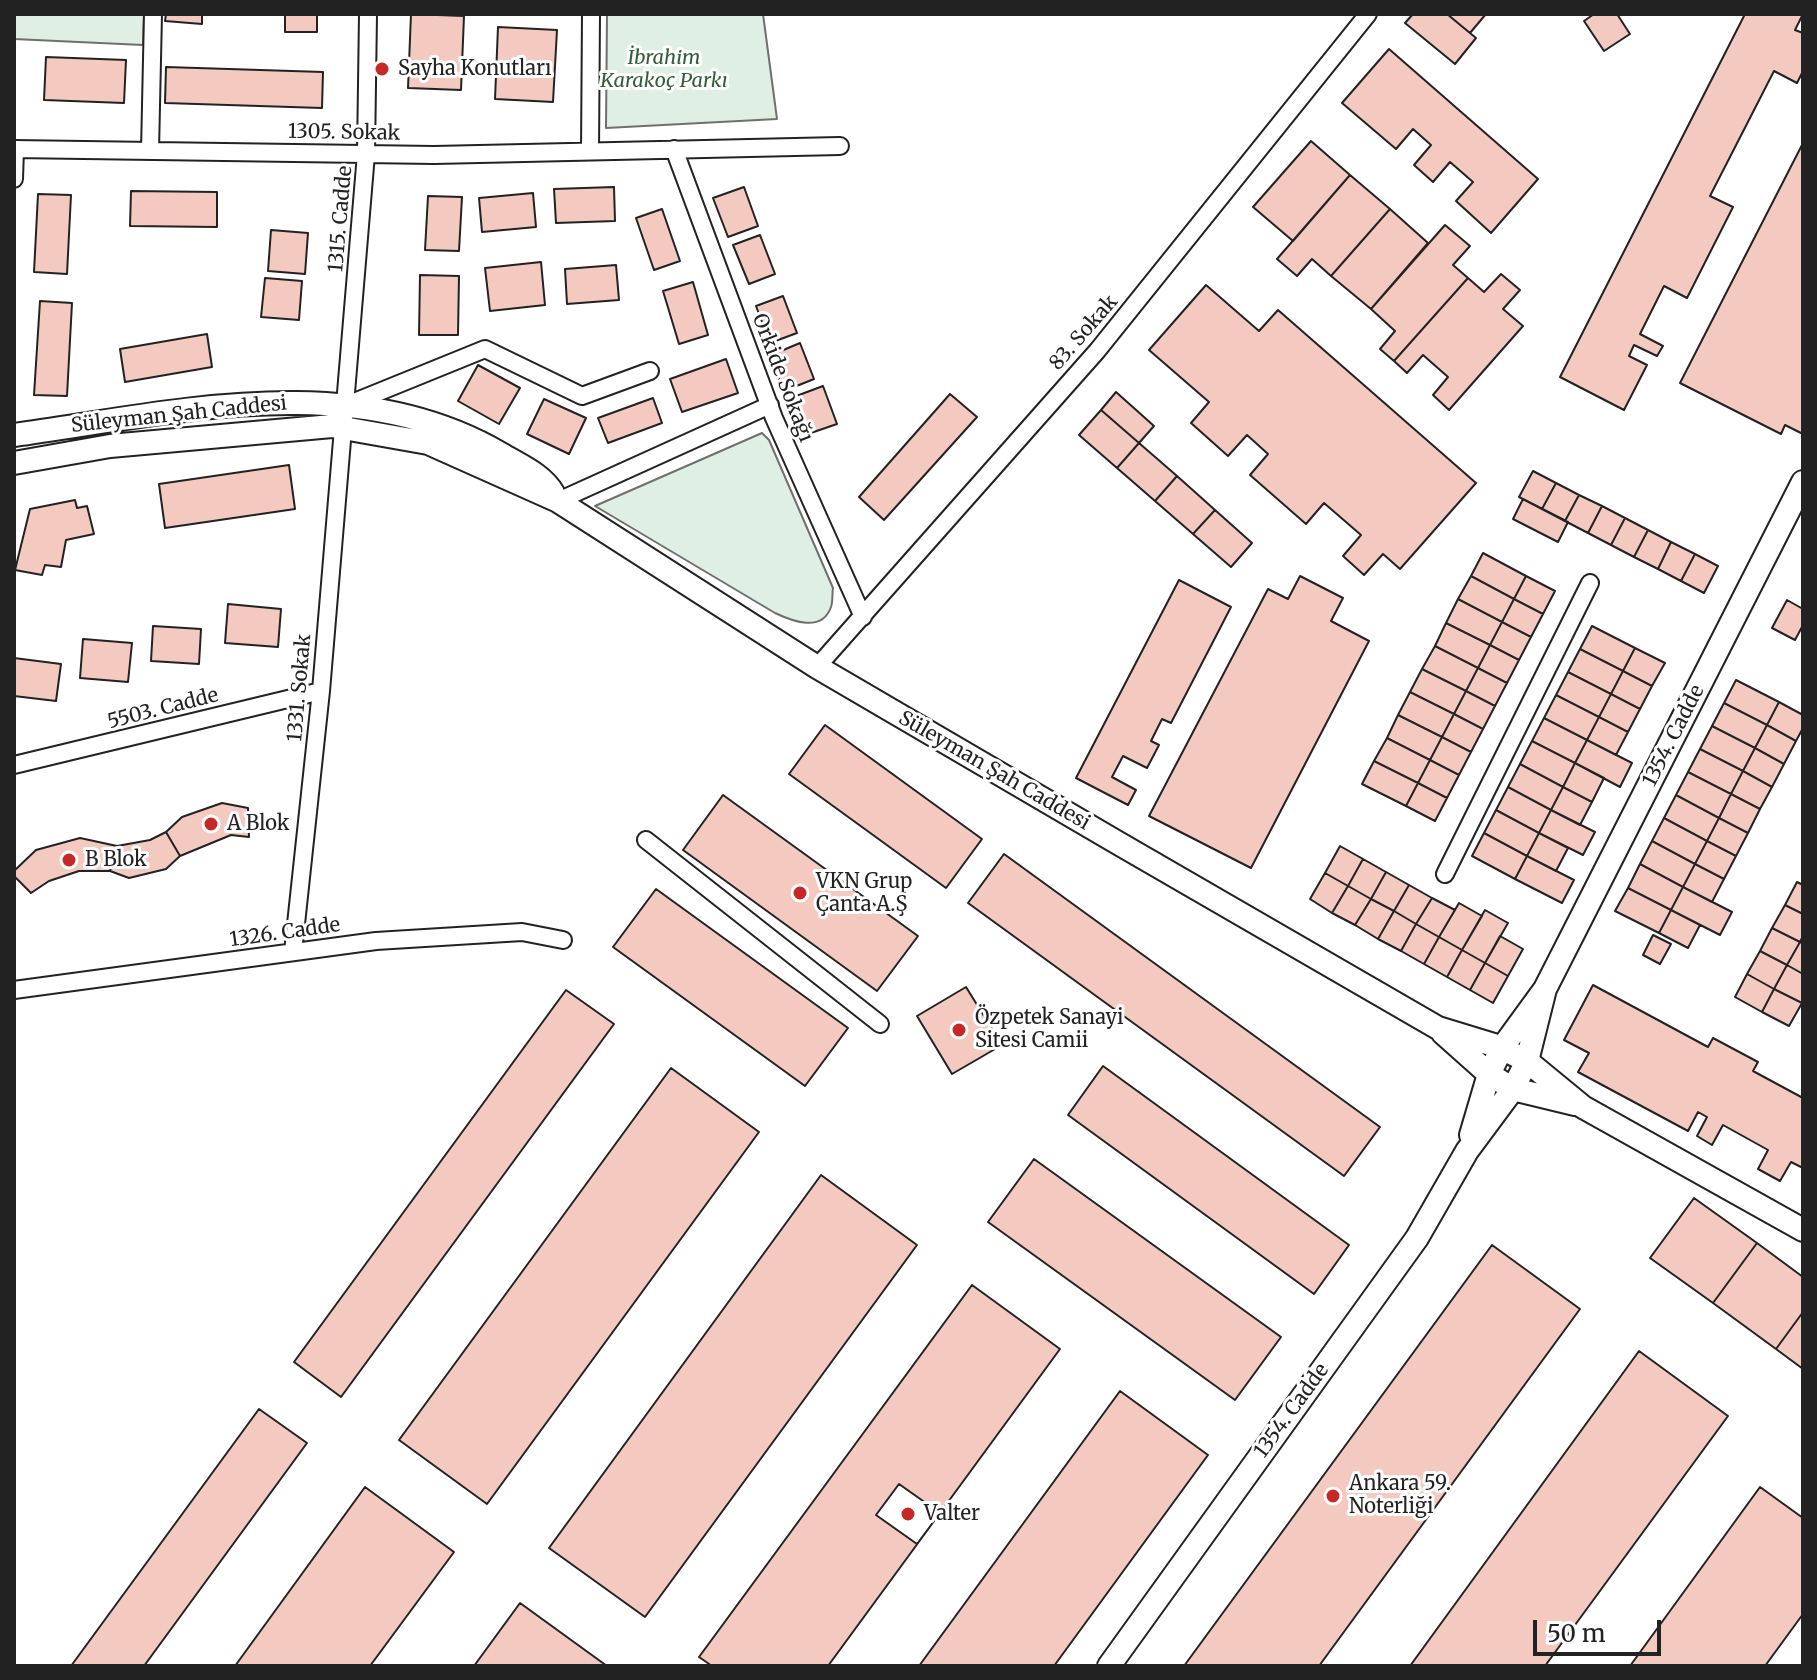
<!DOCTYPE html>
<html>
<head>
<meta charset="utf-8">
<style>
	body { margin:0 }
	#map { position:relative; width:1817px; height:1680px; overflow:hidden; background:#fff; font-family:Merriweather,serif }
	canvas { display:block }
	.frame { position:absolute; inset:0; border:16px solid #222; pointer-events:none }
	.scale { position:absolute; left:1533px; top:1620px; width:128px; height:36px; box-sizing:border-box; border:4px solid #222; border-top:0; padding-left:10px; font-size:24px; line-height:28px; white-space:nowrap; color:#222; -webkit-text-stroke:6px #fff; paint-order:stroke }
</style>
</head>
<body>
<div id="map">
<canvas width="1817" height="1680"></canvas>
<div class="frame"></div>
<div class="scale">50 m</div>
</div>
<script>
const g = document.querySelector('canvas').getContext('2d');
g.lineJoin = 'round';
function paint(path, color) { g.fillStyle = color; g.fill(path, 'evenodd'); }
function strokePath(path, color, width, dash) { g.strokeStyle = color; g.lineWidth = width; g.lineCap = dash ? 'butt' : 'round'; g.setLineDash(dash || []); g.stroke(path); }
function drawText(font, color, halo, rows, align = 'center') {
  g.font = font + ' Merriweather,serif'; g.lineWidth = 6; g.setLineDash([]); g.textBaseline = 'middle'; g.strokeStyle = halo; g.fillStyle = color; for (const [text, x, y, turn = 0] of rows) {
    g.save(); g.translate(x, y); g.rotate((+turn || 0) * Math.PI / 180); g.textAlign = isNaN(turn) ? turn : align; if (halo) g.strokeText(text, 0, 0); g.fillText(text, 0, 0); g.restore();
  }
}
const green = new Path2D(`
	M14,14H144L143,45L14,39Z
	M607,14H763L777,119L606,128Z
	M762,433L769,440L833,588C832,593 833,602 831,607C822,633 792,621 775,613L595,506Z`);
paint(green, '#e0efe3');
strokePath(green, '#6f6f6f', 2);
const building = new Path2D(`
	M166,14H202V24L165,21Z
	M285,14H317V32H285Z
	M411,14L464,16L461,90L408,88Z
	M1413,14H1447L1476,38L1455,64L1405,23Z
	M1447,14H1486L1470,33Z
	M1594,14H1617L1630,34L1604,51L1584,21Z
	M1745,14H1803L1795,30L1803,33V71L1797,83L1774,71L1710,196L1733,207L1687,298L1664,286L1640,334L1663,346L1657,356L1634,345L1629,356L1647,365L1624,410L1560,377Z
	M498,27L557,30L553,102L495,99Z
	M1389,49L1538,179L1491,233L1456,201L1473,182L1450,162L1433,182L1414,165L1431,145L1413,129L1396,149L1342,103Z
	M46,57L126,60L124,103L44,100Z
	M166,67L323,72L322,108L165,103Z
	M1311,141L1350,175L1293,241L1253,207Z
	M1803,143V434L1785,425L1781,434L1680,383Z
	M1350,175L1390,209L1331,276L1312,259L1297,276L1277,259Z
	M614,187L615,221L556,223L554,189Z
	M744,187L758,226L728,237L713,198Z
	M131,191L217,192V227L130,226Z
	M533,193L536,227L482,232L479,198Z
	M38,194L71,195L67,274L34,272Z
	M428,196L462,197L459,251L425,250Z
	M662,209L680,261L654,270L636,218Z
	M1390,209L1428,243L1371,309L1331,276Z
	M1445,225L1470,246L1453,265L1468,278L1394,361L1380,349L1395,331L1371,309Z
	M271,230L308,233L305,274L268,271Z
	M760,235L775,274L749,284L733,245Z
	M541,262L545,305L490,311L485,268Z
	M616,265L619,300L567,304L565,269Z
	M1501,274L1520,290L1503,309L1523,326L1449,410L1433,395L1448,377L1423,355L1407,373L1394,361L1468,278L1484,292Z
	M420,275L459,276L458,335H419Z
	M265,278L302,281L299,320L261,317Z
	M693,282L708,335L679,344L663,291Z
	M1206,285L1259,331L1278,310L1476,483L1400,569L1383,554L1364,575L1343,556L1361,535L1324,503L1306,524L1250,475L1268,454L1247,435L1228,456L1191,423L1209,402L1149,350Z
	M783,296L797,333L770,343L756,306Z
	M40,301L72,303L67,396L34,395Z
	M207,334L212,367L125,382L120,349Z
	M800,343L814,379L784,391L769,356Z
	M726,359L738,393L682,412L670,379Z
	M478,365L520,388L499,424L458,401Z
	M823,386L837,424L805,435L791,398Z
	M1116,392L1154,426L1139,443L1101,410Z
	M950,394L977,417L884,520L859,497Z
	M653,398L662,423L608,443L598,418Z
	M544,399L586,418L569,454L527,434Z
	M1101,410L1139,443L1117,468L1079,435Z
	M1139,443L1177,476L1155,501L1117,468Z
	M289,465L295,509L165,528L159,484Z
	M1533,471L1556,483L1542,509L1519,497Z
	M1177,476L1215,510L1193,534L1155,501Z
	M1556,483L1579,495L1565,521L1542,509Z
	M1579,495L1602,506L1588,533L1565,521Z
	M1523,499L1568,522L1558,542L1513,519Z
	M75,500L77,508L87,506L94,534L66,540L61,567L45,565L42,575L15,570L30,509Z
	M1602,506L1625,518L1611,545L1588,533Z
	M1215,510L1252,543L1231,567L1193,534Z
	M1625,518L1648,530L1634,557L1611,545Z
	M1648,530L1671,542L1658,569L1634,557Z
	M1671,542L1695,554L1681,581L1658,569Z
	M1483,553L1526,576L1514,599L1471,576Z
	M1695,554L1718,566L1704,593L1681,581Z
	M1300,576L1343,598L1331,621L1369,641L1251,868L1149,816L1268,589L1288,599Z
	M1471,576L1514,599L1502,622L1458,599Z
	M1526,576L1555,591L1543,614L1514,599Z
	M1179,580L1231,607L1171,723L1162,719L1151,741L1159,745L1147,768L1123,756L1112,777L1136,790L1128,805L1076,778Z
	M1458,599L1502,622L1490,645L1446,623Z
	M1514,599L1543,614L1531,637L1502,622Z
	M1787,600L1803,609V625L1795,640L1772,628Z
	M228,604L281,609L278,647L225,643Z
	M1502,622L1531,637L1519,660L1490,645Z
	M1446,623L1490,645L1478,668L1435,646Z
	M153,626L201,629L199,664L151,661Z
	M1592,626L1635,648L1623,671L1580,649Z
	M83,639L132,643L128,682L80,678Z
	M1490,645L1519,660L1507,683L1478,668Z
	M1435,646L1478,668L1466,691L1422,669Z
	M1635,648L1665,663L1652,686L1623,671Z
	M1580,649L1623,671L1611,694L1568,672Z
	M14,658L61,664L56,701L14,696Z
	M1478,668L1507,683L1495,706L1466,691Z
	M1422,669L1466,691L1454,714L1410,692Z
	M1623,671L1652,686L1640,709L1611,694Z
	M1568,672L1611,694L1599,717L1556,695Z
	M1736,680L1779,702L1767,725L1724,703Z
	M1466,691L1495,706L1483,729L1454,714Z
	M1410,692L1454,714L1442,737L1398,715Z
	M1611,694L1640,709L1628,732L1599,717Z
	M1556,695L1599,717L1587,740L1544,718Z
	M1779,702L1803,715V728L1796,741L1767,725Z
	M1724,703L1767,725L1755,748L1712,726Z
	M1454,714L1483,729L1471,752L1442,737Z
	M1398,715L1442,737L1430,760L1387,738Z
	M1599,717L1628,732L1616,755L1587,740Z
	M1544,718L1587,740L1575,763L1532,741Z
	M825,725L982,839L946,888L789,774Z
	M1767,725L1796,741L1784,764L1755,748Z
	M1712,726L1755,748L1743,771L1700,749Z
	M1442,737L1471,752L1459,775L1430,760Z
	M1387,738L1430,760L1418,783L1374,761Z
	M1587,740L1632,763L1620,787L1575,763Z
	M1532,741L1575,763L1563,787L1520,764Z
	M1755,748L1784,764L1772,787L1743,771Z
	M1700,749L1743,771L1731,794L1688,772Z
	M1430,760L1459,775L1447,798L1418,783Z
	M1374,761L1418,783L1406,806L1362,784Z
	M1575,763L1604,778L1592,802L1563,787Z
	M1520,764L1563,787L1551,810L1508,787Z
	M1743,771L1772,787L1760,809L1731,794Z
	M1688,772L1731,794L1719,818L1676,795Z
	M1418,783L1447,798L1435,821L1406,806Z
	M1508,787L1551,810L1539,833L1496,810Z
	M1563,787L1592,802L1580,825L1551,810Z
	M1731,794L1760,809L1748,833L1719,818Z
	M723,795L918,936L877,991L683,850Z
	M1676,795L1719,818L1707,841L1664,818Z
	M222,803L248,808L249,837L231,835L180,856L166,832L182,817Z
	M1496,810L1539,833L1527,856L1484,833Z
	M1551,810L1595,832L1583,855L1539,833Z
	M1664,818L1707,841L1695,864L1652,841Z
	M1719,818L1748,833L1736,856L1707,841Z
	M166,832L180,856L166,869L129,878L110,871L117,846L150,840Z
	M1484,833L1527,856L1515,879L1472,856Z
	M1539,833L1568,848L1556,871L1527,856Z
	M80,838L117,846L110,871H79L49,881L31,893L14,876V871L36,850Z
	M1652,841L1695,864L1683,887L1640,864Z
	M1707,841L1736,856L1724,879L1695,864Z
	M1340,846L1363,859L1348,886L1325,873Z
	M1004,854L1380,1127L1344,1176L968,903Z
	M1527,856L1574,880L1562,903L1515,879Z
	M1363,859L1386,872L1371,899L1348,886Z
	M1640,864L1683,887L1671,910L1628,888Z
	M1695,864L1724,879L1712,902L1683,887Z
	M1386,872L1409,885L1394,911L1371,899Z
	M1325,873L1348,886L1332,913L1310,899Z
	M1797,882L1803,885V914L1785,905Z
	M1409,885L1432,898L1416,924L1394,911Z
	M1348,886L1371,899L1355,925L1332,913Z
	M1683,887L1732,912L1720,935L1671,910Z
	M1628,888L1671,910L1659,933L1615,911Z
	M656,889L848,1028L805,1086L613,947Z
	M1432,898L1455,910L1439,937L1416,924Z
	M1371,899L1394,911L1378,939L1355,925Z
	M1459,903L1482,916L1462,950L1439,937Z
	M1785,905L1803,914V936L1800,942L1772,928Z
	M1485,910L1508,923L1485,963L1462,950Z
	M1671,910L1700,925L1688,948L1659,933Z
	M1394,911L1416,924L1401,951L1378,939Z
	M1416,924L1439,937L1424,964L1401,951Z
	M1772,928L1800,942L1787,965L1760,951Z
	M1653,935L1671,944L1660,964L1643,955Z
	M1500,936L1523,949L1508,976L1485,963Z
	M1439,937L1462,950L1447,977L1424,964Z
	M1800,942L1803,944V974L1787,965Z
	M1462,950L1485,963L1470,990L1447,977Z
	M1760,951L1787,965L1774,989L1747,974Z
	M1485,963L1508,976L1493,1003L1470,990Z
	M1787,965L1803,974L1802,1003L1774,989Z
	M1747,974L1774,989L1762,1012L1735,997Z
	M1593,985L1708,1047L1713,1038L1758,1062L1753,1071L1803,1098V1168L1791,1162L1780,1181L1758,1169L1768,1150L1723,1125L1712,1145L1697,1136L1707,1117L1698,1112L1688,1131L1578,1072L1589,1053L1564,1040Z
	M966,987L1002,1045L952,1074L917,1016Z
	M1774,989L1802,1003L1789,1026L1762,1012Z
	M566,990L614,1024L341,1397L294,1362Z
	M1103,1066L1349,1245L1314,1294L1068,1115Z
	M671,1068L759,1132L487,1504L399,1440Z
	M1034,1159L1281,1337L1235,1400L988,1222Z
	M821,1175L917,1245L645,1617L549,1548Z
	M1694,1198L1757,1243L1713,1303L1650,1258Z
	M1757,1243L1803,1277V1312L1776,1349L1713,1303Z
	M1492,1245L1580,1309L1319,1666H1184Z
	M972,1285L1060,1349L828,1666H712L699,1657Z
	M1803,1312V1369L1776,1349Z
	M1639,1351L1728,1416L1545,1666H1410Z
	M1120,1391L1208,1455L1054,1666H919Z
	M259,1409L307,1443L144,1666H71Z
	M899,1484L940,1513L917,1544L876,1515Z
	M365,1487L454,1552L370,1666H235Z
	M1760,1487L1803,1518V1614L1765,1666H1630Z
	M520,1603L607,1666H474Z`);
paint(building, '#f3c9c0');
strokePath(building, '#222', 2);
const street = new Path2D(`
	M14,149L434,155L840,146
	M674,149L774,418L863,617
	M150,151L153,14
	M590,151L591,14
	M14,179L15,149
	M347,405L485,349L582,396L650,371
	M558,501L770,405
	M817,667L1097,351L1368,14
	M14,765L321,691
	M646,840L880,1024
	M1445,874L1590,583
	M293,952L321,691L366,154L368,14
	M14,990L376,941L522,932L563,940`);
const secondary = new Path2D(`
	M14,435C173,413 353,367 501,454C519,465 542,474 553,493
	M14,463L110,446L332,426L428,443L558,501L817,667L1118,843L1438,1028L1497,1046L1527,1061L1583,1107L1803,1230
	M1443,1033L1489,1074L1513,1089L1575,1104
	M1471,1135L1489,1074L1502,1048L1545,989L1803,482
	M1109,1666L1417,1238L1467,1151L1513,1089L1527,1061L1545,989`);
strokePath(street, '#222', 20);
strokePath(secondary, '#222', 26);
strokePath(street, '#fff', 16);
strokePath(secondary, '#fff', 22);
for (const [x, y, r, color] of [
	[382,69,8,"#c62828"],
	[211,824,8,"#c62828"],
	[69,860,8,"#c62828"],
	[800,893,8,"#c62828"],
	[959,1030,8,"#c62828"],
	[1333,1496,8,"#c62828"],
	[908,1514,8,"#c62828"]
]) { const dot = new Path2D(); dot.arc(x, y, r, 0, 2 * Math.PI); g.fillStyle = color; g.fill(dot); strokePath(dot, '#fff', 3); }
drawText('italic 20px', '#2f5e38', '#fff', [
	["İbrahim",664,58],
	["Karakoç Parkı",664,81]
]);
drawText('20px', '#222', '#fff', [
	["Sayha Konutları",398,69],
	["A Blok",227,824],
	["B Blok",85,860],
	["VKN Grup",816,882],
	["Çanta A.Ş",816,905],
	["Özpetek Sanayi",975,1018],
	["Sitesi Camii",975,1041],
	["Ankara 59.",1349,1484],
	["Noterliği",1349,1507],
	["Valter",924,1514]
], 'left');
drawText('20px', '#222', '#fff', [
	["1305. Sokak",344,133,1],
	["1315. Cadde",341,219,-85],
	["83. Sokak",1084,333,-49],
	["Orkide Sokağı",782,378,69],
	["Süleyman Şah Caddesi",179,415,-6],
	["1331. Sokak",300,688,-85],
	["5503. Cadde",163,709,-14],
	["1354. Cadde",1674,736,-63],
	["Süleyman Şah Caddesi",994,771,30],
	["1326. Cadde",285,933,-8],
	["1354. Cadde",1292,1411,-54]
]);
</script>
</body>
</html>
